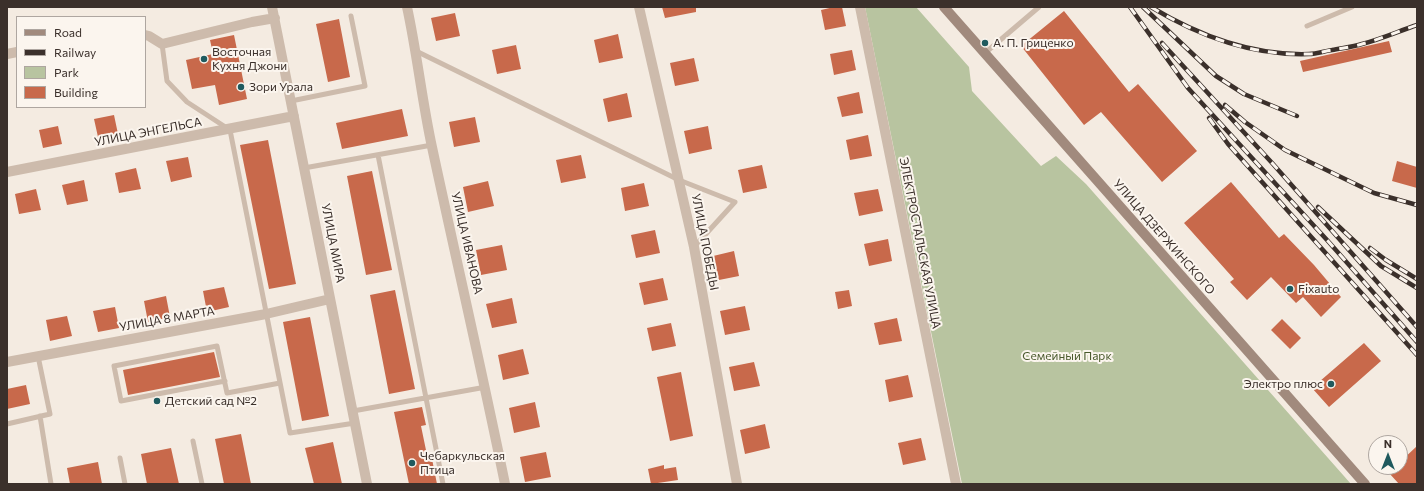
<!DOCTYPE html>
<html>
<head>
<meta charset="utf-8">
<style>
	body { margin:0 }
	#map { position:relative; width:1424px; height:491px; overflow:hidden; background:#f4ebe1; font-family:Commissioner,sans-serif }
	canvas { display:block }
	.frame { position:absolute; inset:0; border:8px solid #3b302b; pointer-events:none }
	.legend { position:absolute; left:16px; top:16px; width:130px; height:92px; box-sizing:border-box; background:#fbf5ee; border:1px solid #aea6a0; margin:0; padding:5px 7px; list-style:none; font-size:12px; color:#3b302b }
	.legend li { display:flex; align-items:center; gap:8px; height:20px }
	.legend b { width:20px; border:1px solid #aea6a0 }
	.north { position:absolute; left:1368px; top:435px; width:40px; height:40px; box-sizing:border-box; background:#fbf5ee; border:1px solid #aea6a0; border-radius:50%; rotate:0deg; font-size:11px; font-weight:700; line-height:16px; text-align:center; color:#3b302b }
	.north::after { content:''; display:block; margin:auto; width:14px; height:18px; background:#1f5a5e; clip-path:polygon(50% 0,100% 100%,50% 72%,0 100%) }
</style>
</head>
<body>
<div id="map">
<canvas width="1424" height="491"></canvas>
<div class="frame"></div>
<ul class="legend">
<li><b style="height:5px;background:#a18a7d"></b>Road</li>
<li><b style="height:5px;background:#3b302b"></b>Railway</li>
<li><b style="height:11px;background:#b8c4a0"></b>Park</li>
<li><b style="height:11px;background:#c8694b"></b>Building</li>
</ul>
<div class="north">N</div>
</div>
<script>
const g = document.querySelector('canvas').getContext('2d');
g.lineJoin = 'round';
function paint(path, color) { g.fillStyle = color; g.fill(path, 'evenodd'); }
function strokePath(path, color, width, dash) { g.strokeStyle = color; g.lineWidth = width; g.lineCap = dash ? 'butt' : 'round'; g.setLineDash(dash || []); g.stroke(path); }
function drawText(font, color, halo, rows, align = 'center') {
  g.font = font + ' Commissioner,sans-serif'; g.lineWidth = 4; g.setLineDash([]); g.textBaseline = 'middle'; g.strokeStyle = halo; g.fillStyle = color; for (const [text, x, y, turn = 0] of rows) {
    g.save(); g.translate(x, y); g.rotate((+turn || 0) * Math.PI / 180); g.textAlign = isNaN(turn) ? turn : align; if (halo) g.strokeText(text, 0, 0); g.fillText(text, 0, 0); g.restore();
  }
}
paint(new Path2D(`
	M865,7H916L969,67L972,91L1041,166L1056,156L1086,184L1351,484H962Z`), '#b8c4a0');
paint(new Path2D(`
	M662,7H696V12L665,18Z
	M834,7H842L846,26L825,30L821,10Z
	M1064,11L1129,92L1138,84L1197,151L1162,182L1101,112L1084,125L1021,46Z
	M455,13L460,36L436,41L431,18Z
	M339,19L350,77L328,82L316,24Z
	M618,34L623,58L599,63L594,40Z
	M234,35L247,99L219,105L215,85L192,89L186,60L213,54L210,40Z
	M1389,41L1392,52L1303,72L1300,61Z
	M516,45L521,69L497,74L492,50Z
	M852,50L856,70L834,75L830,54Z
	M694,58L699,81L675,86L670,63Z
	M859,92L863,113L842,117L837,97Z
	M627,93L632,117L608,122L603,99Z
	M402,109L408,136L342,149L336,123Z
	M114,115L118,134L98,137L94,119Z
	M475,117L480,142L454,147L449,122Z
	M58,126L62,144L43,148L39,130Z
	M708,126L712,149L689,154L684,131Z
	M868,135L872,156L850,160L846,140Z
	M268,140L296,284L269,289L240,145Z
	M581,155L586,178L561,183L556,160Z
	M188,157L192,177L171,182L166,161Z
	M1397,161L1417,167V188L1392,181Z
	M762,165L767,188L743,193L738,170Z
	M136,168L141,189L119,193L115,173Z
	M372,171L392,270L366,275L347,176Z
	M84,180L88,201L67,205L62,185Z
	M488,181L494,206L468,212L463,187Z
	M1231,182L1279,238L1284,234L1314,265L1341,297L1321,317L1303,297L1296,303L1271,277L1247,300L1230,282L1234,279L1184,223Z
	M644,183L649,206L625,211L621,188Z
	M36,189L41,210L19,214L15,194Z
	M878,189L883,211L859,216L854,193Z
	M655,230L660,253L636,258L631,235Z
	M888,239L892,261L869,266L864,244Z
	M502,245L507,270L481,275L476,250Z
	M734,251L739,276L714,281L709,257Z
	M663,278L668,300L644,305L639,283Z
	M224,287L229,307L207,312L203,291Z
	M395,290L415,389L389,394L370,295Z
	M849,290L852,306L838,309L835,292Z
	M166,296L170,317L148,322L144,301Z
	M512,298L517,323L492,328L486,304Z
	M745,306L750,330L725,335L720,311Z
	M115,307L119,328L98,332L93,311Z
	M67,316L72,336L50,341L46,320Z
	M310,317L329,416L302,421L283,322Z
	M897,318L902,341L879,345L874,323Z
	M1282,319L1301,338L1290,349L1271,330Z
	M671,323L676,346L652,351L647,328Z
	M1364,343L1381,361L1329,407L1312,388Z
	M523,349L529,374L503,380L498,355Z
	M214,352L220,377L128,395L123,370Z
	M754,362L760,386L734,391L729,367Z
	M681,372L693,436L670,441L657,377Z
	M908,375L913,397L889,402L885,380Z
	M26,385L30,404L7,409V389Z
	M535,402L540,427L514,433L509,408Z
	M422,407L426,425L421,426L427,455L431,454L437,484H409L394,412Z
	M765,424L770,448L745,454L740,430Z
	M241,434L251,484H224L215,439Z
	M921,438L926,460L903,465L898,443Z
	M333,442L342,484H314L305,448Z
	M1417,446V484H1399L1389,473L1395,467H1400V462Z
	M171,448L179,484H147L141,454Z
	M546,452L551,477L525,482L520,457Z
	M98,462L102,484H70L67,468Z
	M664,465V469L676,467L678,480L651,484L648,469Z`), '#c8694b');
strokePath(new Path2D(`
	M1307,26L1352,7
	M162,44L167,81L187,102L230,130L290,433L355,423
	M416,51L679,180L735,202L694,247
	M985,53L1039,7
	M291,101L365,86L351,16
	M378,155L443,484
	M304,168L432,145
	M225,381L121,401L114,366L217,346L227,393L280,383
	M353,411L486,387
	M40,416L51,484
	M7,424L50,414L38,356
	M193,441L202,484
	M120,458L125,484`), '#cdbbac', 5);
strokePath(new Path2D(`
	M272,7L367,484
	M407,7C417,53 422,101 432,147C456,259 482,371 505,484
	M639,7L694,247L737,484
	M860,7L956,484
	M145,35L149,36L162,44L252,22L275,18
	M7,54L17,52
	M7,172L294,116
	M7,362L266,314L330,299`), '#cdbbac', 10);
strokePath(new Path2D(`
	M944,7L1365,484`), '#a18a7d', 10);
const rail = new Path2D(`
	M1130,7L1188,88L1327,240L1417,342
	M1143,7L1216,76L1244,94L1297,116
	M1151,7C1199,36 1251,56 1309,54C1316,54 1325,51 1332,50C1342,48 1353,47 1362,44C1381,39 1399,31 1417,25
	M1162,43L1273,164L1417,327
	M1225,105L1245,122L1285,150L1374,193L1417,205
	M1209,118L1228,144L1417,355
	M1318,207L1381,266L1417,288
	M1370,248L1386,260L1417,279`);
strokePath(rail, '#3b302b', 4.5);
strokePath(rail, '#fbf5ee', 3, [9]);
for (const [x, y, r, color] of [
	[985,43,4,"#1f5a5e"],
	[204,59,4,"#1f5a5e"],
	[241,87,4,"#1f5a5e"],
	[1290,289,4,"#1f5a5e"],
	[1331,384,4,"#1f5a5e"],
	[157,401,4,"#1f5a5e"],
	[412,463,4,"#1f5a5e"]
]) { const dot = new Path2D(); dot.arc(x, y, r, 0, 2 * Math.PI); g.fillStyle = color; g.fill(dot); strokePath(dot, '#fbf5ee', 1.5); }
drawText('12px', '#3b302b', '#fbf5ee', [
	["А. П. Гриценко",993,43],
	["Восточная",212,52],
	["Кухня Джони",212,66],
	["Зори Урала",249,87],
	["Fixauto",1298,289],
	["Электро плюс",1323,384,"right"],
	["Детский сад №2",165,401],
	["Чебаркульская",420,456],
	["Птица",420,470]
], 'left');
drawText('12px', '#3b302b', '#fbf5ee', [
	["УЛИЦА ЭНГЕЛЬСА",148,132,-11],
	["УЛИЦА ДЗЕРЖИНСКОГО",1164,237,49],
	["УЛИЦА ПОБЕДЫ",705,242,79],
	["УЛИЦА МИРА",333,243,79],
	["УЛИЦА ИВАНОВА",467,243,77],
	["ЭЛЕКТРОСТАЛЬСКАЯ УЛИЦА",920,243,79],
	["УЛИЦА 8 МАРТА",167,319,-10]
]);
drawText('12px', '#4a5a2e', '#fbf5ee', [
	["Семейный Парк",1067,356]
]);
</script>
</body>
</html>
